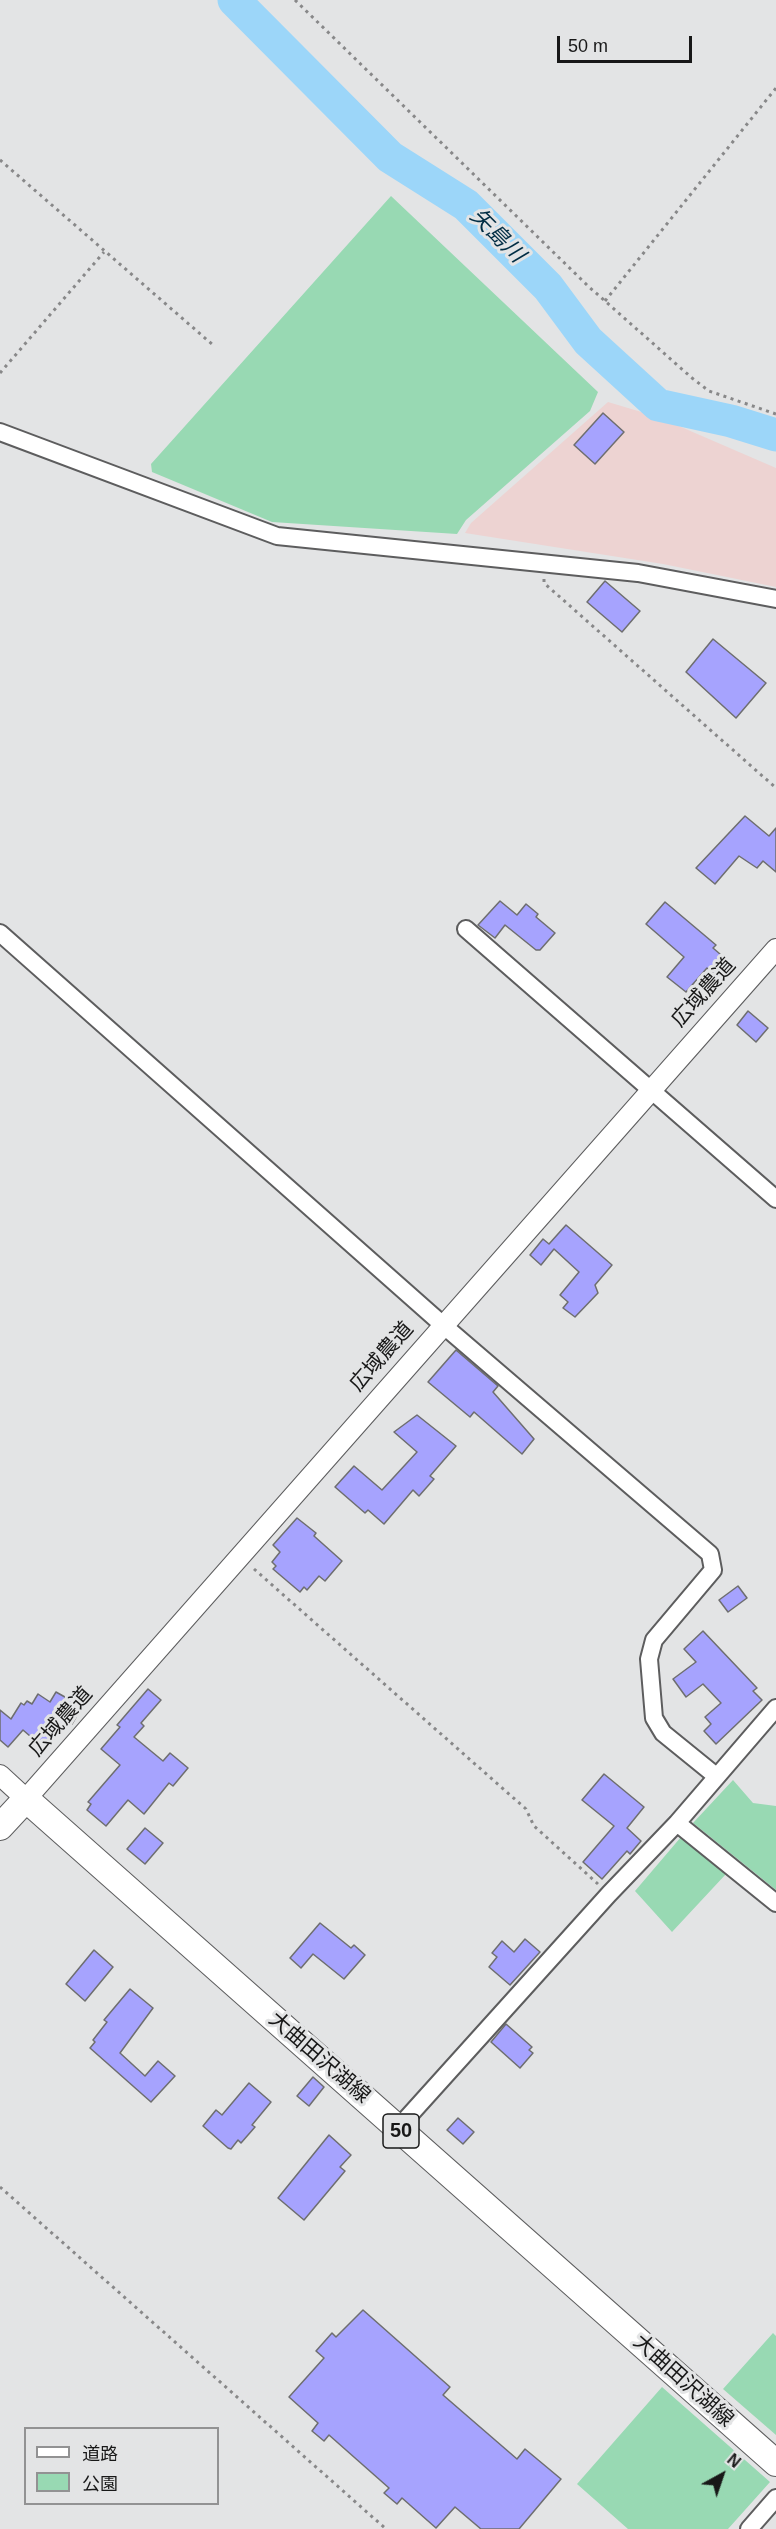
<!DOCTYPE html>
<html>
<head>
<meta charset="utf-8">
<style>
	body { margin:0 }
	#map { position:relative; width:776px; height:2529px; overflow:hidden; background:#e3e4e5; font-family:Helvetica,"Noto Sans JP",sans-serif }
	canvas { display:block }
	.legend { position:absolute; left:24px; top:2427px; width:195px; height:78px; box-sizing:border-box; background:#e3e4e5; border:2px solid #929293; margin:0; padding:8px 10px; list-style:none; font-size:18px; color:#181818 }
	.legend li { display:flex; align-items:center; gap:12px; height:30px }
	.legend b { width:30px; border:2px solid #929293 }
	.north { position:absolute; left:692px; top:2445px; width:60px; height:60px; -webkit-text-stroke:4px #e3e4e5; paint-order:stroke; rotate:40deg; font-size:16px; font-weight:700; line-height:24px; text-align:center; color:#181818 }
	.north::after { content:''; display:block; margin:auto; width:21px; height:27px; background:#181818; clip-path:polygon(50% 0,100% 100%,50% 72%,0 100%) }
	.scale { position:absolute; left:557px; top:36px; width:135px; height:27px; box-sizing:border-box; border:3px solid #181818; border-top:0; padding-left:8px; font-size:18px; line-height:21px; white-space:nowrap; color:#181818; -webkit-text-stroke:4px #e3e4e5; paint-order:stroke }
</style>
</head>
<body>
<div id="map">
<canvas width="776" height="2529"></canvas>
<ul class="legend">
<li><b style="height:8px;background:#fff"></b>道路</li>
<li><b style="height:16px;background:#98d9b3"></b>公園</li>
</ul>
<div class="north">N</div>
<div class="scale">50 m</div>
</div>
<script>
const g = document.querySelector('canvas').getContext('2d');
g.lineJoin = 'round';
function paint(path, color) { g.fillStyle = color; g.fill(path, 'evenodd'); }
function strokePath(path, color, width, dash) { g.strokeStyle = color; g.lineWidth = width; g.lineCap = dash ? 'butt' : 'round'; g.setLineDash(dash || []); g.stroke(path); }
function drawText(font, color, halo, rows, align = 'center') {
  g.font = font + ' Helvetica,"Noto Sans JP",sans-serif'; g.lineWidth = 6; g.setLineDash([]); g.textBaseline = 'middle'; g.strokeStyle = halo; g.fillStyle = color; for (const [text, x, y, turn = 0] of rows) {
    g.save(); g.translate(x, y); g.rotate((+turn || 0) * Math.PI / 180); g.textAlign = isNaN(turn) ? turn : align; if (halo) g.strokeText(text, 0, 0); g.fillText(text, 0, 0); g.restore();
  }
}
paint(new Path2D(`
	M608,402L658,417L776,468V587L663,564L465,533L471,523Z`), '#edd3d2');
paint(new Path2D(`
	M391,196L598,392L590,411L466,520L457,534L272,522L152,472L151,464Z
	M733,1780L753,1803L776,1806V1890L693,1823Z
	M681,1837L726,1874L672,1932L635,1891Z
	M773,2333L776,2336V2435L723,2389Z
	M662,2387L770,2482L728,2529H628L577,2484Z`), '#98d9b3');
strokePath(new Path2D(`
	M234,0L390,157L466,205L548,287L588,341L658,405L731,421L776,435`), '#9cd6f9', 33);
const building = new Path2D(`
	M603,413L624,432L595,464L574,445Z
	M605,581L640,611L622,632L587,602Z
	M713,639L766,683L736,718L686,672Z
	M745,816L769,836L776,828V872L763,861L757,868L739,856L715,884L696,868Z
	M500,901L517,915L526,904L538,914L536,917L555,933L540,950H536L505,925L495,938L478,925Z
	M665,902L716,945L713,948L734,966L722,980L707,968L686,992L667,977L684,957L646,924Z
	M748,1011L768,1028L756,1042L737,1025Z
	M566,1225L612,1265L595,1285L598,1293L575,1317L563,1308L568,1302L560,1295L579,1272L554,1249L541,1265L530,1255L543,1239L549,1244Z
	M456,1350L498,1386L493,1392L534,1439L522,1454L474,1412L470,1417L428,1382Z
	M417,1415L456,1446L430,1476L434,1479L419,1496L413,1490L384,1524L368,1510L365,1513L335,1487L354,1466L382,1490L417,1452L394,1432Z
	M297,1518L316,1533L314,1536L342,1561L325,1581L319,1576L307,1590L304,1587L300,1592L273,1569L276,1566L272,1562L280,1552L273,1545Z
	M738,1586L747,1598L728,1612L719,1600Z
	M703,1631L757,1688L753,1691L762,1700L716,1744L704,1731L711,1724L705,1717L721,1703L703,1684L686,1697L673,1679L696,1662L684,1649Z
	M148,1689L161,1700L141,1723L144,1726L134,1737L163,1761L170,1753L188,1768L173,1786L169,1783L144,1814L128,1800L106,1826L87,1810L91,1804L88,1802L120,1765L101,1749L120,1727L117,1725Z
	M56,1692L72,1701L69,1706L79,1712L72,1724L68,1722L45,1749L23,1730L8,1747L0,1740V1710L11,1719L21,1703L24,1705L27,1701L32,1704L38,1694L50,1702Z
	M604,1774L644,1807L627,1828L641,1841L630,1854L627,1851L602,1879L583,1862L614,1826L582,1800Z
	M145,1828L163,1843L145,1864L127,1849Z
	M320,1923L351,1948L354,1945L365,1955L344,1979L313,1954L301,1968L290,1958Z
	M525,1939L540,1952L510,1985L489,1967L497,1957L492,1953L502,1941L514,1952Z
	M94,1950L113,1967L85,2001L66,1984Z
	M130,1989L153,2008L120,2053L145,2076L158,2061L175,2076L151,2102L90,2048L95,2042L93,2040L107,2022L104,2020Z
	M506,2024L532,2047L529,2050L533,2053L520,2068L491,2042Z
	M313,2077L324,2087L309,2106L297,2096Z
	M249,2083L271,2102L252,2125L255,2127L241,2143L238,2140L231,2149L228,2148L203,2126L216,2110L222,2115Z
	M458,2118L474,2132L463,2144L447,2130Z
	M329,2135L351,2155L340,2167L345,2171L304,2220L278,2198Z
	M363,2310L450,2387L443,2395L517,2459L525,2449L561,2479L519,2529H481L455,2507L436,2528L402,2498L397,2504L384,2493L389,2488L329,2435L324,2441L312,2431L318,2423L289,2397L324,2358L316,2351L332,2333L336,2337Z`);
paint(building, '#a6a3fe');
strokePath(building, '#6e6e6f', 1.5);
const minor = new Path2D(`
	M0,432L277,536L638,573L776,599
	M466,929L776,1199
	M0,933L443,1325L710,1554L713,1570L654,1640L649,1659L654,1718L663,1733L716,1776
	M677,1823L776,1903
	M398,2128L609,1894L677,1823L776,1708
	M749,2529L776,2498`);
const tertiary = new Path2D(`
	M0,1775L26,1799L776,949`);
const primary = new Path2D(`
	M0,1827L26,1799L776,2463`);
strokePath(minor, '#5d5d5e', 20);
strokePath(tertiary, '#5d5d5e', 22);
strokePath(primary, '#5d5d5e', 28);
strokePath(new Path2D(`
	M295,0L588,286L692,378L709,391L776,414
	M0,160L213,345
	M605,301L776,88
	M0,373L104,252
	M544,579V583L776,788
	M254,1569L526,1809L534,1826L598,1884
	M0,2187L386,2529`), '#888889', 3, [3, 4.5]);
strokePath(minor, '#fff', 16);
strokePath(tertiary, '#fff', 20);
strokePath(primary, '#fff', 26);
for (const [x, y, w] of [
	[401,2131,36]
]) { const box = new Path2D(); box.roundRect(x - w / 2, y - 17, w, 34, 4.5); g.fillStyle = '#e3e4e5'; g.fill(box); strokePath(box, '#181818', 1.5); }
drawText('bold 20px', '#181818', null, [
	["50",401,2131]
]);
drawText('21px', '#181818', '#e3e4e5', [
	["広域農道",704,993,-48],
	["広域農道",382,1357,-49],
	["広域農道",61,1722,-49],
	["大曲田沢湖線",319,2058,41],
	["大曲田沢湖線",683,2381,42]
]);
drawText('italic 22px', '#002d44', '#e3e4e5', [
	["矢島川",497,236,45]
]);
</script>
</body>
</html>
